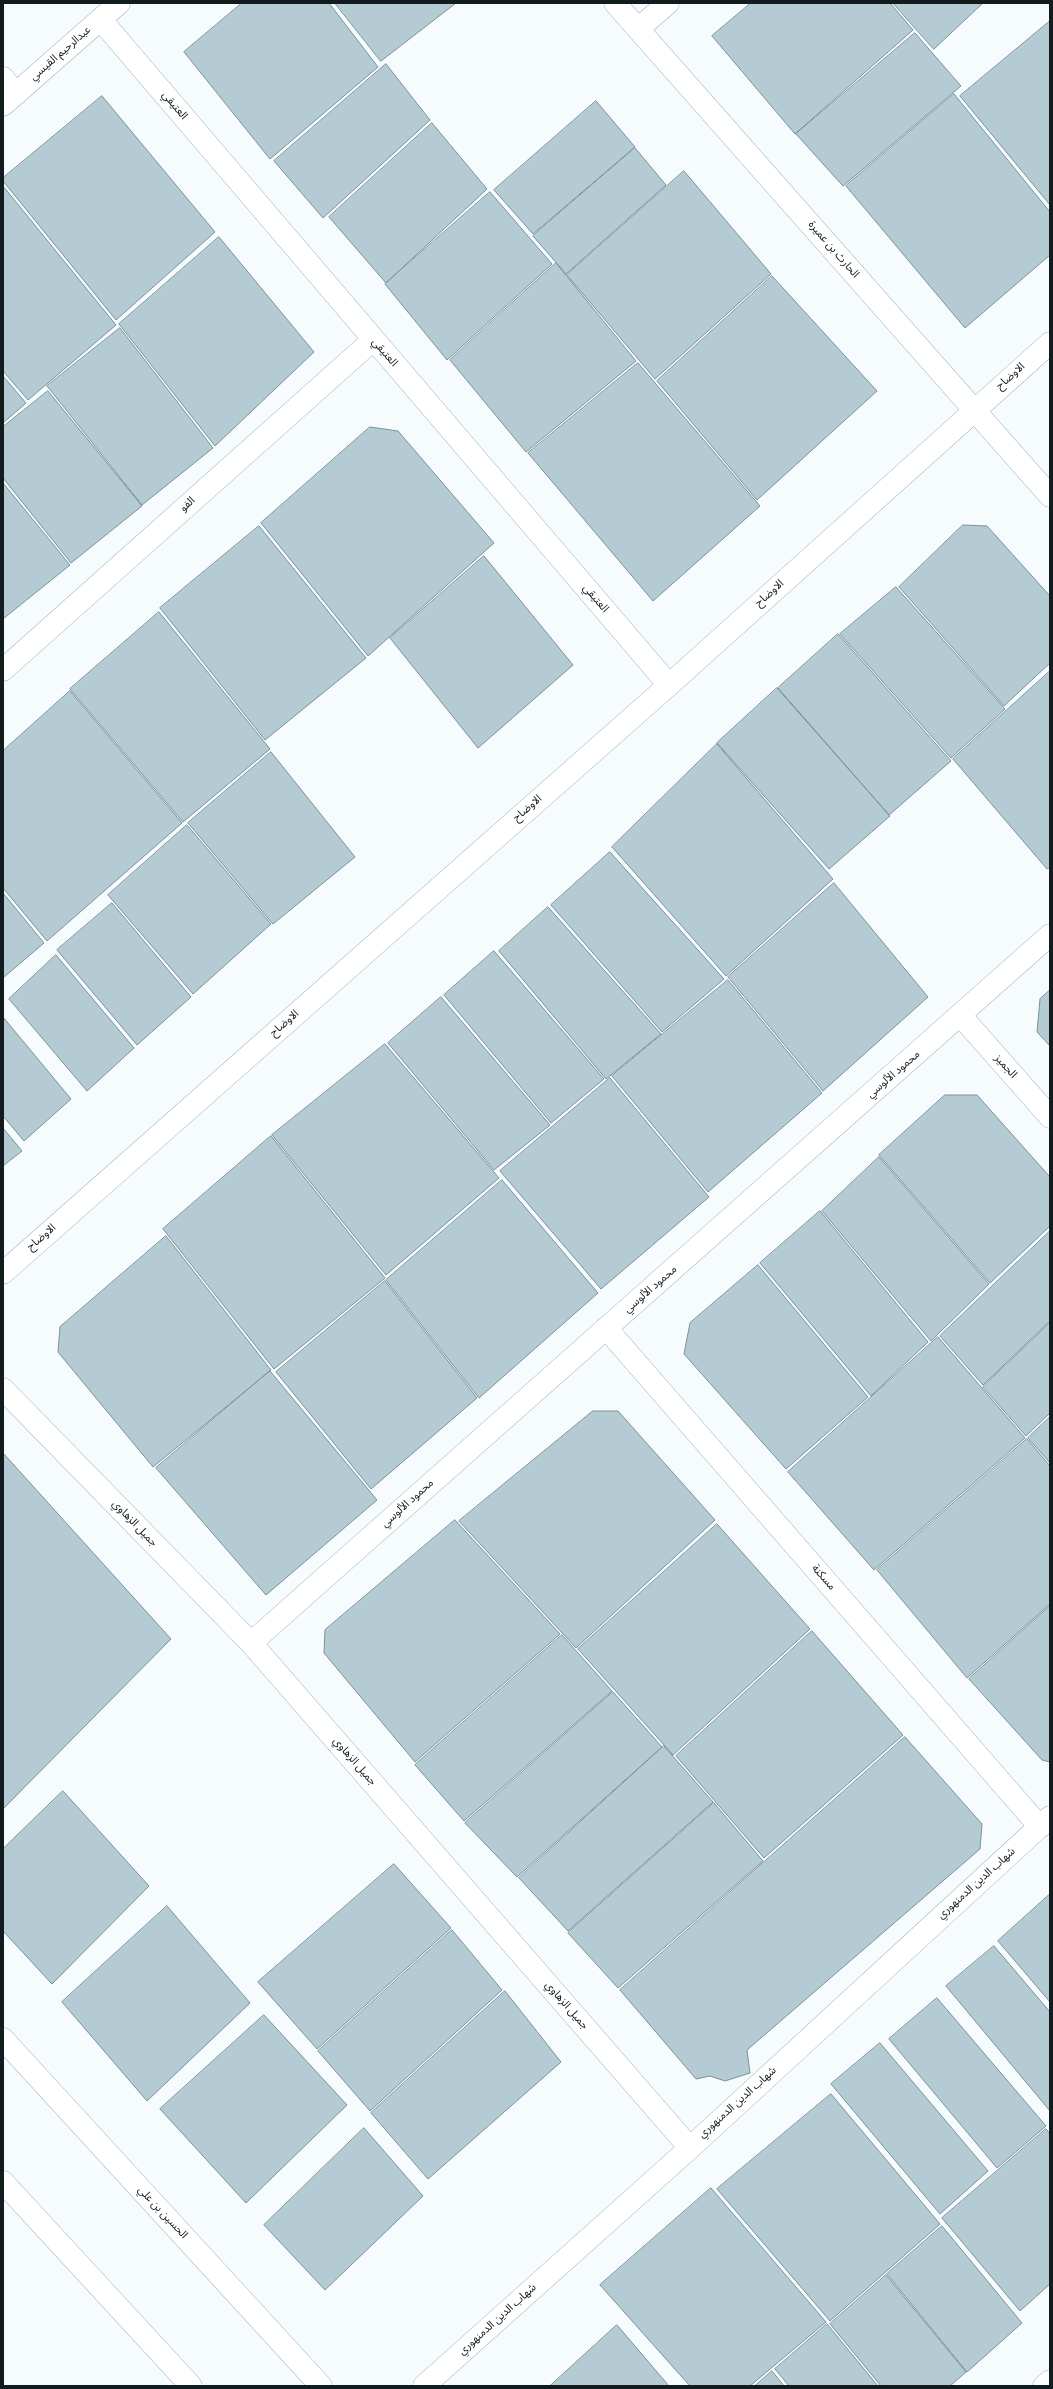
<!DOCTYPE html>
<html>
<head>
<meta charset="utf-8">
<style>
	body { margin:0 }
	#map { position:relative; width:1053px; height:2389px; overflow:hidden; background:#f6fbfd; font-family:Overpass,sans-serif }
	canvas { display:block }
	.frame { position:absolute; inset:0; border:4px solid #121b1d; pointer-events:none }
</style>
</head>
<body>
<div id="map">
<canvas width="1053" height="2389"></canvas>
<div class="frame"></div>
</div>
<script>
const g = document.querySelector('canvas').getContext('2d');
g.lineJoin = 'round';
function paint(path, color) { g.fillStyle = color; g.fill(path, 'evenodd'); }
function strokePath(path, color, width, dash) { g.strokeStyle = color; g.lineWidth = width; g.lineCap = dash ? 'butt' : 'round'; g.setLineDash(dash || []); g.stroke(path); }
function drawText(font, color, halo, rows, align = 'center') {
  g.font = font + ' Overpass,"Noto Sans Arabic",sans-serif'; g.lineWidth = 3; g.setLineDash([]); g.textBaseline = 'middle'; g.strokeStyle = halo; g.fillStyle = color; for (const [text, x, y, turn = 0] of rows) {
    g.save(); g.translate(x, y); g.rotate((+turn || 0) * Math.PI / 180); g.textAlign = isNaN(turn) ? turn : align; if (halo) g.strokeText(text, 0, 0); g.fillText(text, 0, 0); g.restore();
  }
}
const building = new Path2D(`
	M242,3H329L378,67L270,159L184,52Z
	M335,3H456L381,61Z
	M751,3H890L913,30L795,134L712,36Z
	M893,3H983L934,49Z
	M1050,21V205L960,96Z
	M915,33L961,86L843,186L796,134Z
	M386,64L430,120L323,218L274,161Z
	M954,94L1050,212V255L965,328L846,186Z
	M102,96L215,232L116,320L3,181V178Z
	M596,101L635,147L533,234L494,190Z
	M432,123L487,189L386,283L329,217Z
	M635,148L666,185L566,274L533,236Z
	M684,171L771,274L655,379L567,275Z
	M3,186L116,325L28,400L3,371Z
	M490,192L552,264L447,360L385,284Z
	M219,237L314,352L215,446L119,324Z
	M556,263L636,361L526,452L450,360Z
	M772,276L877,391L757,500L657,381Z
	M120,328L213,448L142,505L47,386Z
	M638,363L760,506L653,601L528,453Z
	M3,376L26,403L3,423Z
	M48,391L142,506L71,563L3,478V427Z
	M370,427L398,431L494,543L368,656L261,523Z
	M3,483L70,565L3,619Z
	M963,525L987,526L1050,596V663L1004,706L899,587Z
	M259,526L366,658L265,740L160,608Z
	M484,556L573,665L478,748L390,638Z
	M896,587L1005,709L951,758L840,634Z
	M159,612L270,749L183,822L70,689Z
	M838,634L951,761L889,815L778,688Z
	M1050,671V867L1047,869L953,759Z
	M777,688L890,816L829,869L717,743Z
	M70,691L182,823L47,941L3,888V751Z
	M717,744L833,879L726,976L612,847Z
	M271,752L355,857L273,924L188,823Z
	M187,825L271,924L193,994L108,895Z
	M610,852L724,979L662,1032L551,905Z
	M834,883L928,997L823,1091L728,977Z
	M3,893L44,943L3,978Z
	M112,903L191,997L137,1045L57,950Z
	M548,907L661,1034L606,1079L499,951Z
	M494,951L604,1079L551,1123L444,995Z
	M56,955L134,1048L87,1091L9,999Z
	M728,980L822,1093L708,1192L612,1076Z
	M1050,990V1046L1037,1032L1040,999Z
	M441,997L550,1125L494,1170L388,1043Z
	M3,1017L71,1099L24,1141L3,1116Z
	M385,1044L499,1178L386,1275L272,1135Z
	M610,1078L709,1197L601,1289L500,1171Z
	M945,1095H977L1050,1177V1226L990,1283L879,1155Z
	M3,1128L22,1151L3,1166Z
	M271,1136L385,1278L274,1369L163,1229Z
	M879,1157L989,1284L931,1341L822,1211Z
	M502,1180L598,1293L479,1398L386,1280Z
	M820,1211L928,1342L871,1396L760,1263Z
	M1050,1231V1321L983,1385L940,1336Z
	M166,1236L271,1370L153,1467L58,1352L60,1327Z
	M758,1265L868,1397L786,1469L684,1354L690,1323Z
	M385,1281L477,1398L371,1489L276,1372Z
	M1050,1323V1413L1026,1436L983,1387Z
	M938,1337L1025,1438L874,1570L788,1472Z
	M270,1371L377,1500L266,1595L156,1468Z
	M593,1411H618L715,1520L576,1648L459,1521Z
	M1050,1417V1463L1028,1438Z
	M1027,1439L1050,1466V1604L967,1678L877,1570Z
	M3,1453L171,1639L3,1809Z
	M455,1520L560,1634L415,1762L324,1653L325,1630Z
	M717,1524L810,1629L673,1755L578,1649Z
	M1050,1606V1762L1042,1760L969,1679Z
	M812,1631L903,1735L764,1858L676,1756Z
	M562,1635L612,1691L464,1821L415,1765Z
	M613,1692L662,1747L517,1877L465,1823Z
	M905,1737L982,1824L980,1849L747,2050L750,2073L725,2081L710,2076L696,2079L620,1990Z
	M664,1746L713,1802L568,1931L519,1878Z
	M63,1791L149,1886L52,1984L3,1931V1849Z
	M714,1803L763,1861L618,1988L568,1933Z
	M394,1864L451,1928L317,2049L258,1982Z
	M1050,1894V2002L998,1941Z
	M167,1906L250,2003L147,2101L62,2002Z
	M452,1930L502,1990L370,2111L318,2051Z
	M994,1946L1050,2012V2111L946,1986Z
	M505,1991L561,2062L428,2179L371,2113Z
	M937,1998L1046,2126L997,2168L889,2039Z
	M264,2015L347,2105L246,2203L160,2109Z
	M880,2043L988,2171L940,2214L831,2084Z
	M831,2094L940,2224L830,2321L717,2189Z
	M364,2128L423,2196L325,2290L264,2225Z
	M1046,2129L1050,2134V2284L1020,2311L942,2218Z
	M711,2188L826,2322L750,2386H690L600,2285Z
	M942,2226L1022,2323L967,2372L887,2274Z
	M886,2275L966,2372L950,2386H881L830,2324Z
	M827,2324L878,2386H789L775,2369Z
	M617,2325L669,2386H550Z
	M772,2371L784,2386H755Z`);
paint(building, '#b4cbd3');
strokePath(building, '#7b9198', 1);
const minor = new Path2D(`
	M615,3L1050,496
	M101,20L669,685
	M638,29L668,3
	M3,78L16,94
	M3,105L119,3
	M3,670L373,340
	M961,1016L1050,1117
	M3,1273L669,685L1050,343
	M606,1328L1040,1827
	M3,1389L251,1643L690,2148
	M251,1643L1050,935
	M424,2386L690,2148L1050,1817
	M1044,2386L1050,2381`);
const tertiary = new Path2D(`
	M3,2039L321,2386
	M3,2182L191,2386`);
strokePath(minor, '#9ab1b8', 23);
strokePath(tertiary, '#9ab1b8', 23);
strokePath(minor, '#fff', 22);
strokePath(tertiary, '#fff', 22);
drawText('11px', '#121b1d', '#fff', [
	["عبدالرحيم القيسي",61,54,-41],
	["العتيقي",174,106,50],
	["الحارث بن عميرة",833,250,49],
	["العتيقي",384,353,49],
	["الاوضاح",1011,377,-42],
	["الفو",188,505,-42],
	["الاوضاح",770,594,-42],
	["العتيقي",595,599,49],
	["الاوضاح",528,809,-41],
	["الاوضاح",285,1024,-41],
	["الجميز",1005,1067,48],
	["محمود الألوسي",894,1075,-41],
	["الاوضاح",42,1238,-41],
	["محمود الألوسي",651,1290,-41],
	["محمود الألوسي",408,1504,-42],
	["جميل الزهاوي",134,1524,46],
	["مسكنة",823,1578,49],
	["جميل الزهاوي",354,1762,49],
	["شهاب الدين الدمنهوري",977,1884,-42],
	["جميل الزهاوي",566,2006,49],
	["شهاب الدين الدمنهوري",738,2103,-42],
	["الحسين بن علي",162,2213,47],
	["شهاب الدين الدمنهوري",498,2320,-42]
]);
</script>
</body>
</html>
